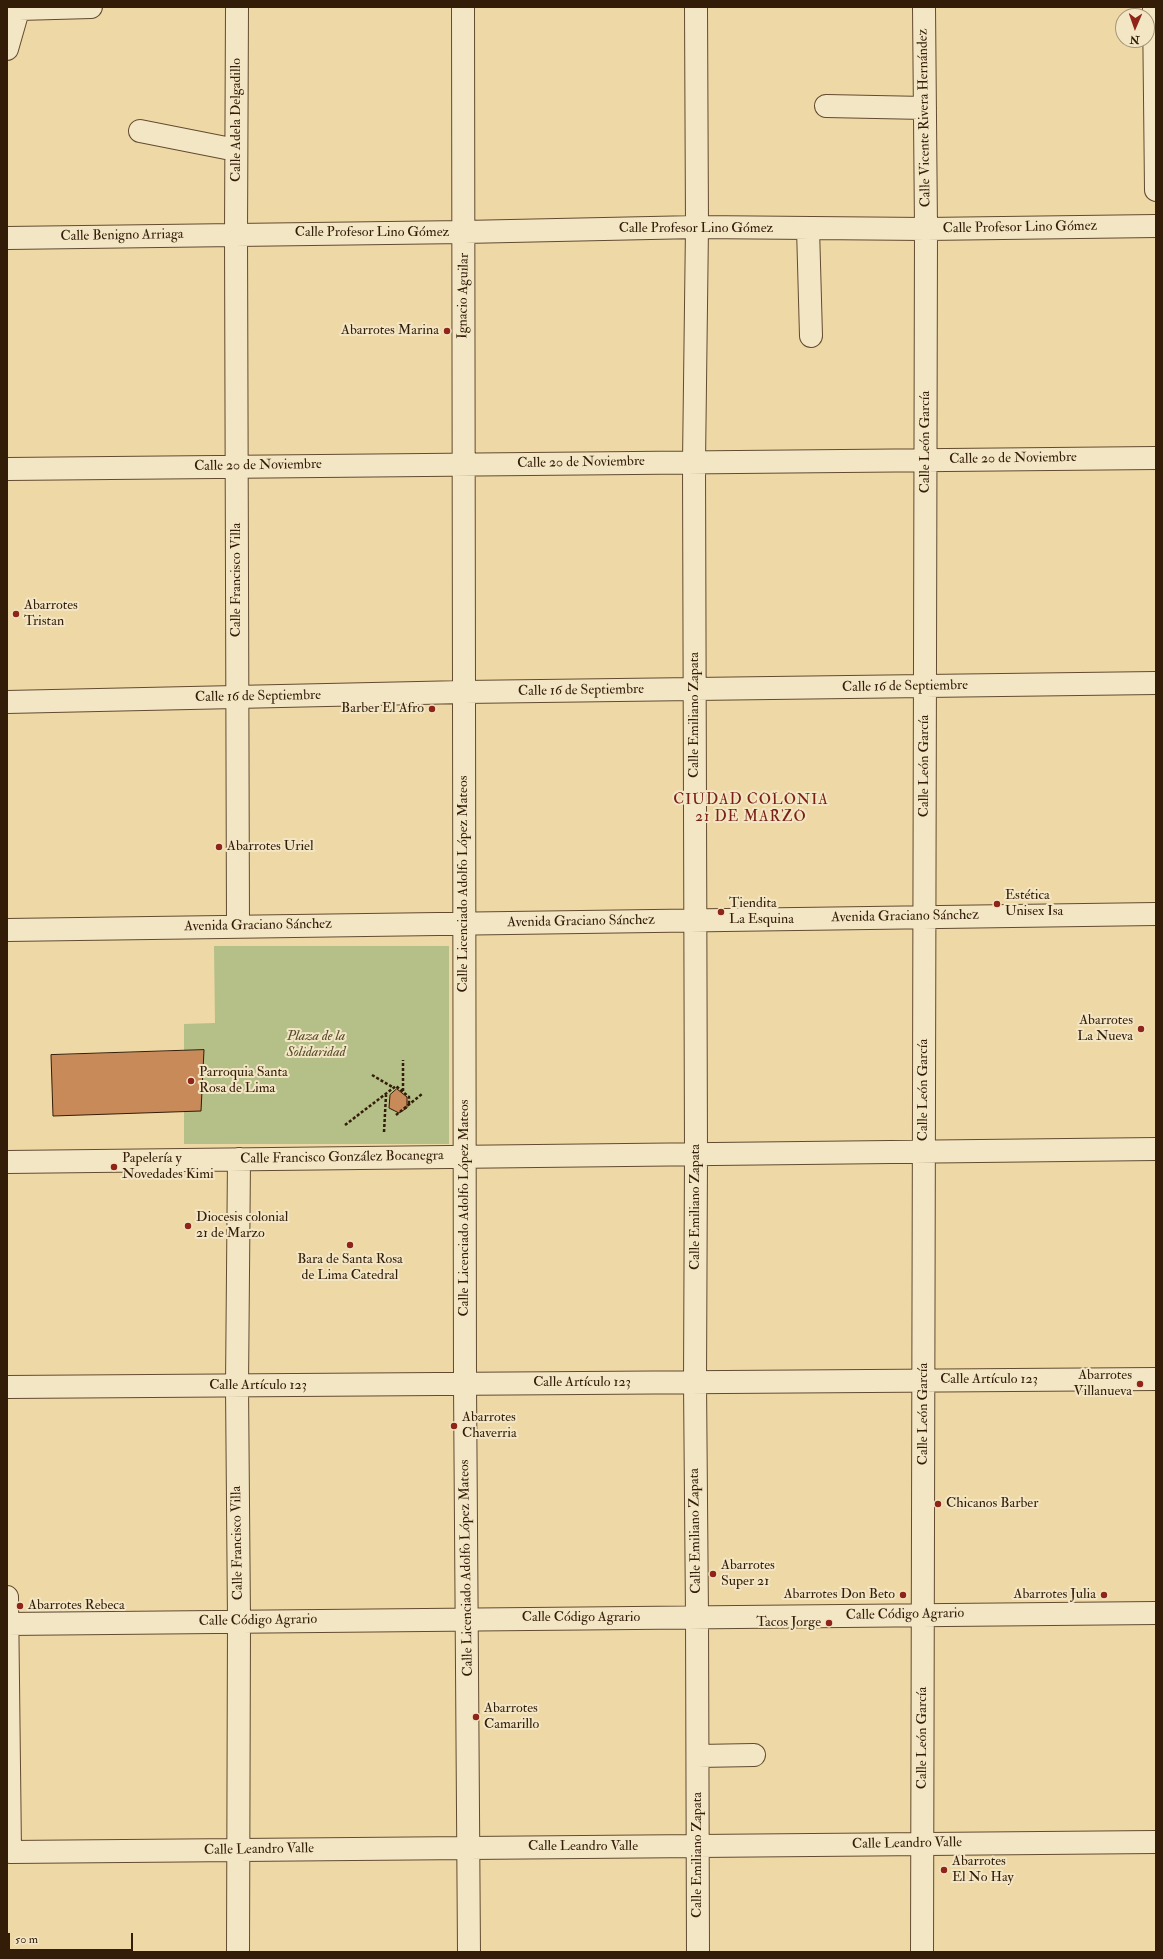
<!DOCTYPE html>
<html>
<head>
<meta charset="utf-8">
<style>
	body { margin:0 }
	#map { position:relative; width:1163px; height:1959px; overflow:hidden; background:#edd8a6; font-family:"IM FELL Double Pica",serif }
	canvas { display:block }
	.frame { position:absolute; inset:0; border:8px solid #331c08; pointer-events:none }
	.north { position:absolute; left:1115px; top:8px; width:40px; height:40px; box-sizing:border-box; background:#f3e6c5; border:1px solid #a69579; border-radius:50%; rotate:182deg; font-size:11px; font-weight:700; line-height:16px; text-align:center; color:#331c08 }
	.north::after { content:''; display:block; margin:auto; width:14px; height:18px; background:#8f2418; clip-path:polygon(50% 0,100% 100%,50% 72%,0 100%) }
	.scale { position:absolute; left:8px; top:1933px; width:125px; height:18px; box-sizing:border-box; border:2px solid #331c08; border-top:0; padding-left:5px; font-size:12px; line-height:14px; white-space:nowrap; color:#331c08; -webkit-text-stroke:3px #f3e6c5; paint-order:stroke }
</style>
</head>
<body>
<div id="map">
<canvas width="1163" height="1959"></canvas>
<div class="frame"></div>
<div class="north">N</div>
<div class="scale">50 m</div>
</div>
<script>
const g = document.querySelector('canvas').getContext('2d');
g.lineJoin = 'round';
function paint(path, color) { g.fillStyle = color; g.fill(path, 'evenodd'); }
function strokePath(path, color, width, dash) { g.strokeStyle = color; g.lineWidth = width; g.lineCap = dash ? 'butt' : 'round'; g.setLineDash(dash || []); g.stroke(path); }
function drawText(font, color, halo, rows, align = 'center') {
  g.font = font + ' "IM FELL Double Pica",serif'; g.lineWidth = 4; g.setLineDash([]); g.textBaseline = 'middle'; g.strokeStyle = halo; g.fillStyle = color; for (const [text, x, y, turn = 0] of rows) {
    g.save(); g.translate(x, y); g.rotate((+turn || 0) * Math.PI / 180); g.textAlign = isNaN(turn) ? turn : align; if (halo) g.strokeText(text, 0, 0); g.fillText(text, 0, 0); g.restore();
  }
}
paint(new Path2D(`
	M214,946H449V1144H184V1024L215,1023Z`), '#b5bf88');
const building = new Path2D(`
	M204,1050L201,1111L53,1116L51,1055Z
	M397,1089L407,1097V1108L399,1113L389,1108L390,1095Z`);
paint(building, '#c98a5a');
strokePath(building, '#331c08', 1);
const minor = new Path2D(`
	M237,7L236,234L238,927
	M463,7L465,1384L469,1952
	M696,7L697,227L694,462L696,1154L695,1382L697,1617L698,1952
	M1154,7L1156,190
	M19,9L91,7
	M7,49L19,7
	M826,106L925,108
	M140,131L236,150
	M808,228L811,336
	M7,238L464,232L697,227L926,229L1156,226
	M7,469L1156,458
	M7,702L464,692L1156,683
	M7,930L1156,914
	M7,1162L1156,1149
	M7,1387L1156,1379
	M7,1597L10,1852L1156,1842
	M7,1624L1156,1613
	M698,1756L754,1755
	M238,1952L239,1621L237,1386L239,1159
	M922,1952L926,229L924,7`);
strokePath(minor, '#624b30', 24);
strokePath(new Path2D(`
	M372,1075L394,1088
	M403,1091V1060
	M396,1115L422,1094
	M345,1125L396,1086L409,1097V1105
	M384,1132L386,1095`), '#331c08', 2.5, [3, 2]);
strokePath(minor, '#f3e6c5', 22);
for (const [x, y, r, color] of [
	[447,331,4,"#8f2418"],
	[16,614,4,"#8f2418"],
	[432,709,4,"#8f2418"],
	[219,847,4,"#8f2418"],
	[997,904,4,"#8f2418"],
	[721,912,4,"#8f2418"],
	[1141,1029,4,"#8f2418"],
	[191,1081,4,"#8f2418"],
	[114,1167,4,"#8f2418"],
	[188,1226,4,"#8f2418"],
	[350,1245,4,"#8f2418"],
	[1140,1384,4,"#8f2418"],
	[454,1426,4,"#8f2418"],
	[938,1504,4,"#8f2418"],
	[713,1574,4,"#8f2418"],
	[903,1595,4,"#8f2418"],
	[1104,1595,4,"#8f2418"],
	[20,1606,4,"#8f2418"],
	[829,1623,4,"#8f2418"],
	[476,1717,4,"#8f2418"],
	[944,1870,4,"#8f2418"]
]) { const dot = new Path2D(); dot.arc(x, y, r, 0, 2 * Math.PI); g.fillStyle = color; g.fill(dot); strokePath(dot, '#f3e6c5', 1.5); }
drawText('14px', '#331c08', '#f3e6c5', [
	["Calle Vicente Rivera Hernández",925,118,-91],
	["Calle Adela Delgadillo",237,120,-90],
	["Calle Profesor Lino Gómez",1020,228,-1],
	["Calle Profesor Lino Gómez",696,229],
	["Calle Profesor Lino Gómez",372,233],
	["Calle Benigno Arriaga",122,236,-1],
	["Ignacio Aguilar",464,296,-89],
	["Calle León García",926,442,-90],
	["Calle 20 de Noviembre",1013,459,-1],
	["Calle 20 de Noviembre",581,463,-1],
	["Calle 20 de Noviembre",258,466,-1],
	["Calle Francisco Villa",237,580,-90],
	["Calle 16 de Septiembre",905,687,-1],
	["Calle 16 de Septiembre",581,691,-1],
	["Calle 16 de Septiembre",258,697,-1],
	["Calle Emiliano Zapata",695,715,-90],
	["Calle León García",925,766,-90],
	["Calle Licenciado Adolfo López Mateos",464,884,-90],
	["Avenida Graciano Sánchez",905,917,-1],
	["Avenida Graciano Sánchez",581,922,-1],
	["Avenida Graciano Sánchez",258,926,-1],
	["Calle León García",924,1090,-90],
	["Calle Francisco González Bocanegra",342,1158,-1],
	["Calle Emiliano Zapata",696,1207,-90],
	["Calle Licenciado Adolfo López Mateos",465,1208,-90],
	["Calle Artículo 123",989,1380],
	["Calle Artículo 123",582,1383],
	["Calle Artículo 123",258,1386],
	["Calle León García",924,1414,-90],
	["Calle Emiliano Zapata",696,1531,-91],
	["Calle Francisco Villa",238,1543,-91],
	["Calle Licenciado Adolfo López Mateos",467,1568,-91],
	["Calle Código Agrario",905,1615,-1],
	["Calle Código Agrario",581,1618],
	["Calle Código Agrario",258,1621,-1],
	["Calle León García",923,1738,-90],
	["Calle Leandro Valle",907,1844,-1],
	["Calle Leandro Valle",583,1847],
	["Calle Leandro Valle",259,1850,-1],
	["Calle Emiliano Zapata",698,1855,-90]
]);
drawText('14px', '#331c08', '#f3e6c5', [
	["Abarrotes Marina",439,331,"right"],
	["Abarrotes",24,606],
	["Tristan",24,622],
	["Barber El Afro",424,709,"right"],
	["Abarrotes Uriel",227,847],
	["Estética",1005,896],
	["Unisex Isa",1005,912],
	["Tiendita",729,904],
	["La Esquina",729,920],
	["Abarrotes",1133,1021,"right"],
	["La Nueva",1133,1037,"right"],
	["Parroquia Santa",199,1073],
	["Rosa de Lima",199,1089],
	["Papelería y",122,1159],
	["Novedades Kimi",122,1175],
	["Diocesis colonial",196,1218],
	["21 de Marzo",196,1234],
	["Bara de Santa Rosa",350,1260,"center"],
	["de Lima Catedral",350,1276,"center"],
	["Abarrotes",1132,1376,"right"],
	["Villanueva",1132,1392,"right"],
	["Abarrotes",462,1418],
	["Chaverria",462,1434],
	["Chicanos Barber",946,1504],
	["Abarrotes",721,1566],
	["Super 21",721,1582],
	["Abarrotes Don Beto",895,1595,"right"],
	["Abarrotes Julia",1096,1595,"right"],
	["Abarrotes Rebeca",28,1606],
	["Tacos Jorge",821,1623,"right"],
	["Abarrotes",484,1709],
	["Camarillo",484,1725],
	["Abarrotes",952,1862],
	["El No Hay",952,1878]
], 'left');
drawText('italic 14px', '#5a4d2e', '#f3e6c5', [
	["Plaza de la",316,1037],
	["Solidaridad",316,1053]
]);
g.letterSpacing = '1px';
drawText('15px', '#7a1f14', '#f3e6c5', [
	["CIUDAD COLONIA",751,801],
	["21 DE MARZO",751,818]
]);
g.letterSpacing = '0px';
</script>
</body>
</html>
